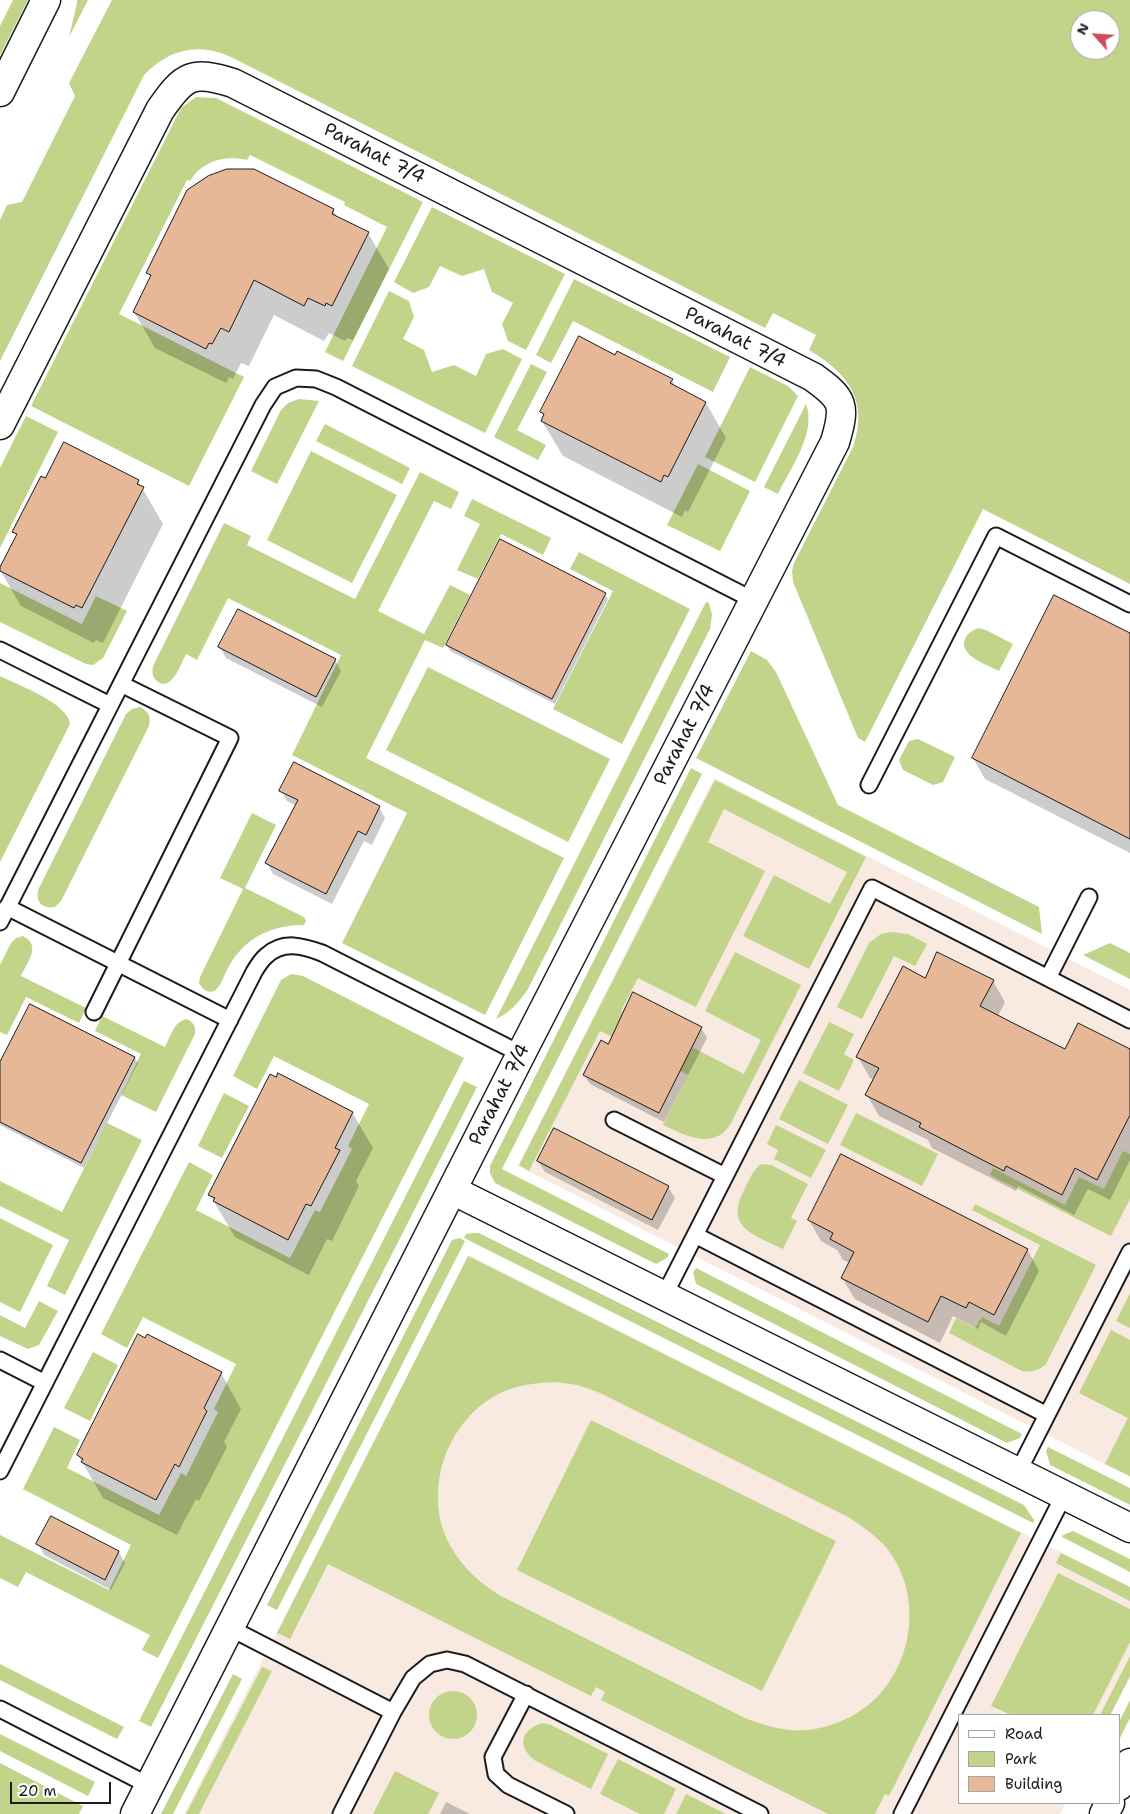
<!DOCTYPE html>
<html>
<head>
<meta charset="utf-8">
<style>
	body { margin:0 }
	#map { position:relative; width:1130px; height:1814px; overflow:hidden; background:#fff; font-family:"Shantell Sans",sans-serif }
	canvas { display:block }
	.legend { position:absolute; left:958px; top:1714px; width:162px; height:90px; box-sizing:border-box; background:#fff; border:1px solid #a4a4a4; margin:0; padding:6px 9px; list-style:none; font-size:15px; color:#1c1c1c }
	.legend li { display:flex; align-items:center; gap:10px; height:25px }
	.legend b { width:25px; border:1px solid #a4a4a4 }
	.north { position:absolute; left:1070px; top:10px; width:50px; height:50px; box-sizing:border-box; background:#fff; border:1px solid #a4a4a4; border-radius:50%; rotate:296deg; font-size:14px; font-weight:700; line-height:20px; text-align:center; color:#1c1c1c }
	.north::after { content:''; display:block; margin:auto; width:18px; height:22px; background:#d1495b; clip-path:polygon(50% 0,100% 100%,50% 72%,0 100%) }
	.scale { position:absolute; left:10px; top:1782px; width:101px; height:22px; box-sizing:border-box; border:2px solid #1c1c1c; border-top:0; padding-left:6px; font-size:15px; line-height:18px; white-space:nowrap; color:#1c1c1c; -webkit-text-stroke:4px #fff; paint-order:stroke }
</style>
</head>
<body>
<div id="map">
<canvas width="1130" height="1814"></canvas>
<ul class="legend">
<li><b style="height:6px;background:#fff"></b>Road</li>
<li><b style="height:14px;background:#c1d489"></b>Park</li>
<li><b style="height:14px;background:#e7b898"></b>Building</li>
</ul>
<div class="north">N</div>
<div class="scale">20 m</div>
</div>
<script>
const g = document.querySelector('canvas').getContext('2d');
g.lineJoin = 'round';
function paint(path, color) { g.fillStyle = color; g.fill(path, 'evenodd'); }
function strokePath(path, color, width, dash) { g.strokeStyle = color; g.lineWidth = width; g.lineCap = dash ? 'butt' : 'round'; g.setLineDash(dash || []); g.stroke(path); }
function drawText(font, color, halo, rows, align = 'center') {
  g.font = font + ' "Shantell Sans",sans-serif'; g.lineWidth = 5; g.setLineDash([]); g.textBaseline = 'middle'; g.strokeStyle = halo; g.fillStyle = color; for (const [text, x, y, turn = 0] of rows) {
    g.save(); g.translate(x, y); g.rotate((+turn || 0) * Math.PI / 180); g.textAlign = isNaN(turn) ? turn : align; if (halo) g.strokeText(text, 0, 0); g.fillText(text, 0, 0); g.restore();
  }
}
paint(new Path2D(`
	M714,778L1130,990V1477L518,1166Z
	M469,1255L1130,1587V1678L1111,1715H959V1803H1065L1060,1814H184Z`), '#f8eae0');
paint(new Path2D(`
	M13,0H28L0,55V26Z
	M77,0H88L69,37L77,3Z
	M112,0H1130V584L983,509L865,742L858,738L793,582L792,571L794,563L853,447C869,401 848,373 809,350L816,335L773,313L765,328L231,57C198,42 169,49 144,75L0,361V220L7,205L22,202L75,96L69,83ZM1080,20H1110V50H1080Z
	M196,97L216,98L423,202L343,361L325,352L387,227L344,205L345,202L250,155L247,160C225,155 202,161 190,181L187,180L119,314L244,377L189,486L31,406L181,108Z
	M432,207L565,274L526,350L508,341L502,324L513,303L492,292L484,269L462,276L440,266L429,287L413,293L394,282Z
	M574,279L730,357L713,392L573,321L551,363L536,355Z
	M389,291L409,301L414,317L403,339L424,350L432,372L454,365L476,376L486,354L503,349L522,359L485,433L352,366Z
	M531,364L547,372L517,430L546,445L538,460L494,437Z
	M750,367L788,386L798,396L755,482L705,457Z
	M299,399L319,401L277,484L251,471L281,410L288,403Z
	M806,404C817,432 790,469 778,494L764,487Z
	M26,416L58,432L0,548V468Z
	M325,424L410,468L402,484L316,441Z
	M311,451L397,495L352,583L267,540Z
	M698,464L750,491L720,551L667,525Z
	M420,472L459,492L451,509L434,501L378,611L424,634L450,585L470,595L443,648L425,640L366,758L564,858L485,1015L342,943L407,813L292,755L341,655L228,598L197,660L186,654C181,664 171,693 157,681C152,677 152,672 153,666L224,523L251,536L247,545L355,599Z
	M472,499L551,538L543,555L501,534L478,579L457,570L480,524L464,516Z
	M579,552L690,609L622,744L553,709L613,591L570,569Z
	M0,583L82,624L96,596L127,611L103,658L93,665L86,664L0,622Z
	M706,602L709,603L712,615L710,629L528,989C519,1002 511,1012 496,1019Z
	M978,628L986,630L1013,644L999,671C988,665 962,657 964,642C966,634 971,631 978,628Z
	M751,651L767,660L776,672L838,805L1039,907L1042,934L696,758Z
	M428,667L610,759L568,842L386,750Z
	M0,676C18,685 68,703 70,724L0,862Z
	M140,707C149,712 151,716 149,726L61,901L55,907C42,909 36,903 38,890L126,714L132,709Z
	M918,739L955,757L943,782L933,785L903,770L899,760L909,741Z
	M691,768L702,774L502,1169L669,1254L667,1258L656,1264L495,1183L490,1173V1166Z
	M715,780L866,857L809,969L743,936L774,875L830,904L847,872L724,809L708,842L765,871L696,1007L638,978L621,1011L679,1041L690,1021L702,1028L692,1047L744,1074L761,1040L705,1011L735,952L801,985L731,1123C715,1151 686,1136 663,1125L688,1075L600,1031L529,1171L519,1165Z
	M252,813L276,825L245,888L304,917L306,921L304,925C271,925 244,938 228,968C224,975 221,987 214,991C207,994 202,988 199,983L200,977L243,889L220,878Z
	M891,932L908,934L927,944L915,966L894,956L862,1019L837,1007L869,943L881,934Z
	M23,936C42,946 27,962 21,976L86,1008L79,1023L26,997L7,1035L0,1032V965L11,943L16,938Z
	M1110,943L1130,953V979L1083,955Z
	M291,974L303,976L464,1058L158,1658L142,1650L150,1635L26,1572L18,1587L0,1578V1535L109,1590L131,1545L23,1489L54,1427L80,1440L67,1468L159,1515L181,1473L186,1476L218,1412L214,1409L236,1364L143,1317L127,1348L101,1334L189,1162L213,1175L196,1210L290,1258L315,1210L320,1212L352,1149L348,1146L369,1104L274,1056L257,1089L233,1076L281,980Z
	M102,1016L165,1047C171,1036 173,1022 187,1019C194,1023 196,1026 195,1034L156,1112L121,1095L141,1054L95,1031Z
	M829,1022L854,1034L844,1054L854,1060L839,1091L803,1073Z
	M799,1080L848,1105L828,1144L779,1119Z
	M464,1081L477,1087L151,1727L139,1721Z
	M224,1093L249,1106L222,1158L198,1146Z
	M856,1113L938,1154L922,1186L840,1145Z
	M107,1123L142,1140L65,1295L47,1286L69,1240L0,1206V1181L62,1212Z
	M776,1125L826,1150L811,1178L774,1159L778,1150L767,1144Z
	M1123,1151L1130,1154V1199L1111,1236L990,1175L993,1168L1065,1205L1079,1177L1104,1189Z
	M761,1164L771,1165L808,1184L791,1218L797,1221L783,1249C755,1235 724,1228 744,1190C749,1180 752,1171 761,1164Z
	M975,1204L1096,1265L1046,1364C1039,1370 1031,1373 1022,1371L949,1333L956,1318L975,1328L982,1317L999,1326L1040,1245L972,1210Z
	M0,1218L53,1245L20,1312L0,1302Z
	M473,1233H479L1024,1505L1034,1520L1033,1523L464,1238L466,1234Z
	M460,1238L465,1241L277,1610L267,1605L452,1240Z
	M468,1256L1021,1533L889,1796L885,1794L875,1814H828L601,1700L605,1692L596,1687L591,1696L328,1564L290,1639L277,1633ZM555,1382L578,1385L600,1393L848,1517C861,1525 873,1534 884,1545C930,1598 911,1686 850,1717C832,1726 811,1732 791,1730C776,1729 762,1724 747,1719L499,1595C479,1582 463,1568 451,1547C419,1490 449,1411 510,1389C525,1384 539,1383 555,1382Z
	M696,1268L1022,1434L1020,1438L1007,1443L696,1284L693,1272Z
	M1130,1293V1328L1116,1321Z
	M39,1301L58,1311L39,1345L28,1349L0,1336V1315L25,1328Z
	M1111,1330L1130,1340V1476L1105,1464L1128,1418L1079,1393Z
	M93,1352L118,1365L90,1421L64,1408Z
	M591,1420L836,1541L762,1691L517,1570Z
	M1048,1447L1130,1488V1505L1050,1465L1046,1451Z
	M1073,1531L1130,1559V1572L1062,1537L1063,1535Z
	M1061,1553L1130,1587V1601L1056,1563Z
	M1058,1573L1130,1609V1642L1093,1715H1011L991,1706Z
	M1130,1656V1676L1110,1715H1100Z
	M0,1664L124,1727L117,1739L0,1680Z
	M262,1667L272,1671L199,1814H186Z
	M233,1674L242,1679L173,1814H161Z
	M429 1715a24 24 0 1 1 48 0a24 24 0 1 1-48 0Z
	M1130,1700V1718L1119,1740V1722Z
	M542,1723L551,1725L608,1754L591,1789L534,1760C517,1745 521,1730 542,1723Z
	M0,1734L95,1782L88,1796L0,1751Z
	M618,1759L676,1789L664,1814H640L600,1794Z
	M0,1763L83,1806L79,1814H0Z
	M395,1771L439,1793L428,1814H373Z
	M686,1794L726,1814H676Z`), '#c1d489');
paint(new Path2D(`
	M333,210L338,218L368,233L389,269L353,340L347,338L345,341L329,333L324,341L274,315L249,366L241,363L233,379L229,377L226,383L155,348L134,312L151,278L148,273Z
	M615,357L672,380L676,388L706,403L726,438L688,512L685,510L682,517L563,456L542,421L544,416L542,412Z
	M46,480L138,481L163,524L103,643L96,640L94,643L21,606L0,570L17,537L14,532Z
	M605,594L608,599L555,704L450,651L447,645Z
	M1130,634V853L985,779L973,758Z
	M220,647L335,660L341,671L322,707L226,658Z
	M281,790L379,807L385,818L372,845L364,841L332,904L273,874L267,863L296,806L287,801Z
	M925,979L993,981L1005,1002L998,1016L1066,1051H1130V1160L1110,1200L1088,1189L1074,1215L1018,1186L1016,1191L983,1174L932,1148L928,1140L879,1116L867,1095L874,1080L870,1078L858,1057Z
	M30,1005L135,1058L138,1063L84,1168L0,1125V1065Z
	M701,1028L707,1038L664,1122L590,1084L584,1075L608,1045Z
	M352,1112L373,1148L356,1181L359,1186L332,1241L327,1239L309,1275L235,1237L210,1195Z
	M538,1161L668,1187L675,1198L658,1230L545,1172Z
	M809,1220L1027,1249L1039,1271L1006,1336L981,1322L978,1329L953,1316L940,1343L855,1299L842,1278L850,1263L843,1260L837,1250L821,1241Z
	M145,1340L221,1373L241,1409L224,1442L227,1447L199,1501L196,1499L177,1535L103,1498L78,1455Z
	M51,1518L119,1552L125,1563L111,1590L44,1555L38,1544Z
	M446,1802L470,1814H440Z`), '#0003');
const building = new Path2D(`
	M227,169H254L334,209L332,214L369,232L332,306L326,303L325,306L308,298L304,306L254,280L229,332L221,328L212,344L209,343L206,349L133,312L151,275L146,273L187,190L208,176Z
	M579,336L615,355L617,351L673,379L670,383L706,402L668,477L664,475L661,482L541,421L544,414L540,412Z
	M64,442L139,480L137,484L144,487L82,608L76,605L74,608L0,571V567L17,534L12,532L41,476L45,478Z
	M500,539L606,593L552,699L446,645Z
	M1054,595L1130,633V839L972,758Z
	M238,609L336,659L316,697L218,647Z
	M294,762L380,806L366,835L358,831L326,894L265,863L298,800L279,791Z
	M937,952L994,980L980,1006L1011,1022L1065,1049L1078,1023L1130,1049V1115L1097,1180L1075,1168L1062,1195L1006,1166L1004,1171L969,1153L919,1127L921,1123L865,1095L879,1068L856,1057L903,966L925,978Z
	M633,992L702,1027L659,1113L583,1075L601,1040L608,1044Z
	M30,1004L135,1057L81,1163L0,1122V1062Z
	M278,1073L353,1112L335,1148L340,1150L311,1206L306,1204L288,1240L213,1201L215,1198L208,1195L270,1074L276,1077Z
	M554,1128L669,1186L652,1220L537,1161Z
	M841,1154L1028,1249L994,1315L969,1302L966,1308L941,1296L928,1322L841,1278L854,1252L830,1239L833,1233L808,1220Z
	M138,1334L145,1338L147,1334L222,1372L204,1408L207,1411L179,1467L175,1464L156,1500L81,1462L83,1459L77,1455Z
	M51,1516L119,1551L105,1580L36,1544Z`);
paint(building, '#e7b898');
strokePath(building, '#1c1c1c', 1);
const lane = new Path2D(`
	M0,650L110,705
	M869,785L996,536L1130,604
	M7,907L230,1020
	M0,922L263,405L275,387L296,378L316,379L336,387L755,601
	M1048,978L1089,897
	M94,1012L230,738L121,684
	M614,1120L725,1176
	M695,1235L1047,1415
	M664,1296L872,888L1130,1020
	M0,1360L45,1383
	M0,1471L254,972C257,967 261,960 266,956C283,940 303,946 322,953L521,1054
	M1018,1472L1130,1252
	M230,1628L393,1712
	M526,1694L493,1757L496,1774L508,1785L566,1814
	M0,1709L150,1786
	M341,1814L393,1712L413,1678L430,1664L447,1660L465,1664L760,1814
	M902,1814L1064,1495`);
const street = new Path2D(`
	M0,92L46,0
	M0,425L160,110C184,75 192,70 233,83L813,377C844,399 846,405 835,442L521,1054L135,1814
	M452,1190L1130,1528
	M1119,1786L1130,1763
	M1104,1814L1110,1803`);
strokePath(lane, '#1c1c1c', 19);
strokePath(street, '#1c1c1c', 31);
strokePath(lane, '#fff', 15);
strokePath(street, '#fff', 28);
drawText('19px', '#1c1c1c', '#fff', [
	["Parahat 7/4",374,154,27],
	["Parahat 7/4",735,338,27],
	["Parahat 7/4",685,735,-63],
	["Parahat 7/4",500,1095,-63]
]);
</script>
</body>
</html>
